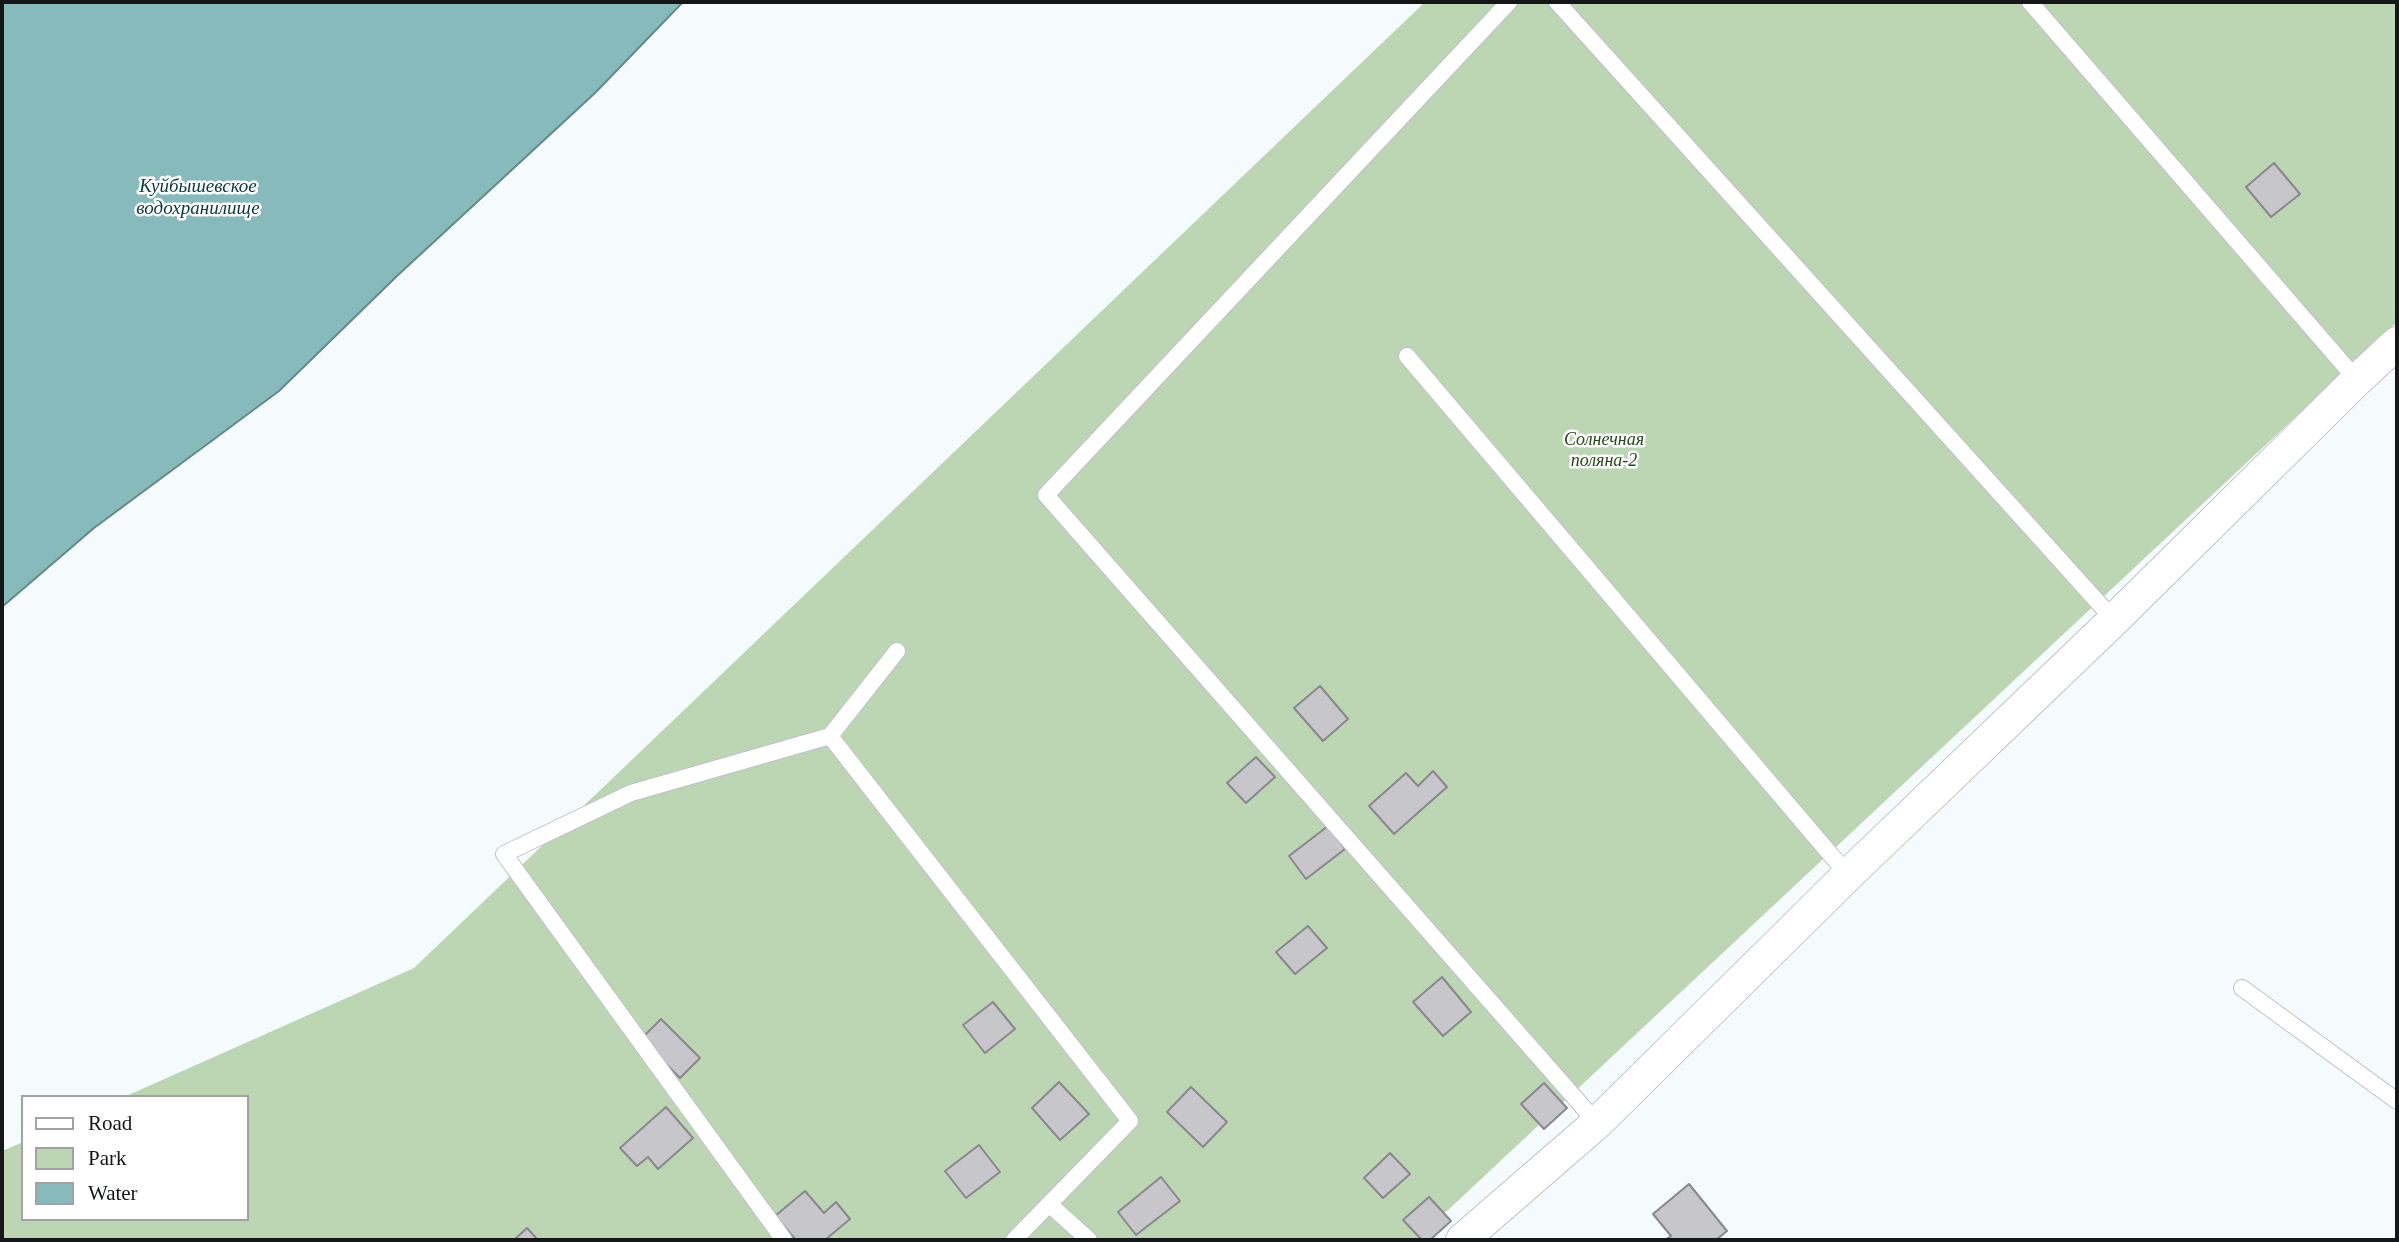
<!DOCTYPE html>
<html>
<head>
<meta charset="utf-8">
<style>
	body { margin:0 }
	#map { position:relative; width:2399px; height:1242px; overflow:hidden; background:#f5fafd; font-family:Georgia,serif }
	canvas { display:block }
	.frame { position:absolute; inset:0; border:4px solid #141617; pointer-events:none }
	.legend { position:absolute; left:21px; top:1095px; width:228px; height:126px; box-sizing:border-box; background:#fff; border:2px solid #a1a2a2; margin:0; padding:9px 12px; list-style:none; font-size:21px; color:#141617 }
	.legend li { display:flex; align-items:center; gap:14px; height:35px }
	.legend b { width:35px; border:2px solid #a1a2a2 }
</style>
</head>
<body>
<div id="map">
<canvas width="2399" height="1242"></canvas>
<div class="frame"></div>
<ul class="legend">
<li><b style="height:9px;background:#fff"></b>Road</li>
<li><b style="height:19px;background:#bcd6b4"></b>Park</li>
<li><b style="height:19px;background:#87babb"></b>Water</li>
</ul>
</div>
<script>
const g = document.querySelector('canvas').getContext('2d');
g.lineJoin = 'round';
function paint(path, color) { g.fillStyle = color; g.fill(path, 'evenodd'); }
function strokePath(path, color, width, dash) { g.strokeStyle = color; g.lineWidth = width; g.lineCap = dash ? 'butt' : 'round'; g.setLineDash(dash || []); g.stroke(path); }
function drawText(font, color, halo, rows, align = 'center') {
  g.font = font + ' Georgia,serif'; g.lineWidth = 5; g.setLineDash([]); g.textBaseline = 'middle'; g.strokeStyle = halo; g.fillStyle = color; for (const [text, x, y, turn = 0] of rows) {
    g.save(); g.translate(x, y); g.rotate((+turn || 0) * Math.PI / 180); g.textAlign = isNaN(turn) ? turn : align; if (halo) g.strokeText(text, 0, 0); g.fillText(text, 0, 0); g.restore();
  }
}
paint(new Path2D(`
	M1425,2H2397V322L1416,1240H2V1151L23,1142V1219H247V1097H124L414,968Z`), '#bcd6b4');
const water = new Path2D(`
	M2,2H683L595,93L397,276L279,391L94,528L2,607Z`);
paint(water, '#87babb');
strokePath(water, '#64898a', 2);
const building = new Path2D(`
	M2274,163L2300,194L2271,217L2246,187Z
	M1320,686L1348,719L1323,741L1294,708Z
	M1256,757L1275,777L1246,803L1227,783Z
	M1433,771L1447,787L1394,834L1369,806L1406,773L1418,786Z
	M1328,826L1345,849L1306,879L1289,856Z
	M1308,926L1327,948L1295,974L1276,952Z
	M1442,977L1471,1012L1443,1036L1413,1002Z
	M993,1002L1015,1029L985,1053L963,1025Z
	M661,1019L700,1058L680,1078L641,1039Z
	M1059,1082L1089,1114L1060,1140L1032,1108Z
	M1544,1083L1567,1108L1544,1129L1521,1104Z
	M1191,1087L1227,1122L1203,1147L1167,1112Z
	M666,1107L693,1138L658,1169L648,1157L637,1166L620,1148Z
	M979,1145L1000,1172L966,1198L945,1171Z
	M1390,1153L1410,1174L1383,1198L1364,1178Z
	M1161,1177L1180,1201L1136,1235L1118,1212Z
	M1689,1184L1727,1231L1716,1240H1665L1671,1236L1653,1214Z
	M805,1191L824,1213L836,1202L850,1219L825,1240H796L775,1216Z
	M1429,1197L1451,1221L1430,1240H1422L1403,1220Z
	M527,1228L538,1240H514Z`);
paint(building, '#c6c6cb');
strokePath(building, '#88888d', 2);
const service = new Path2D(`
	M1509,2L1046,495L1597,1123
	M1557,2L2114,620
	M2030,2L2357,380
	M1407,356L1848,875
	M830,736L1130,1121L1014,1240
	M2242,988L2397,1101
	M1049,1204L1089,1240
	M784,1240L504,854L631,793L830,736L897,651`);
const minor = new Path2D(`
	M1462,1240L1597,1123L1848,875L2114,620L2357,380L2397,343`);
strokePath(service, '#bdc2c5', 18);
strokePath(minor, '#bdc2c5', 34);
strokePath(service, '#fff', 16);
strokePath(minor, '#fff', 32);
drawText('italic 18px', '#274819', '#fff', [
	["Солнечная",1604,440],
	["поляна-2",1604,461]
]);
drawText('italic 19px', '#073a3b', '#fff', [
	["Куйбышевское",198,187],
	["водохранилище",198,209]
]);
</script>
</body>
</html>
